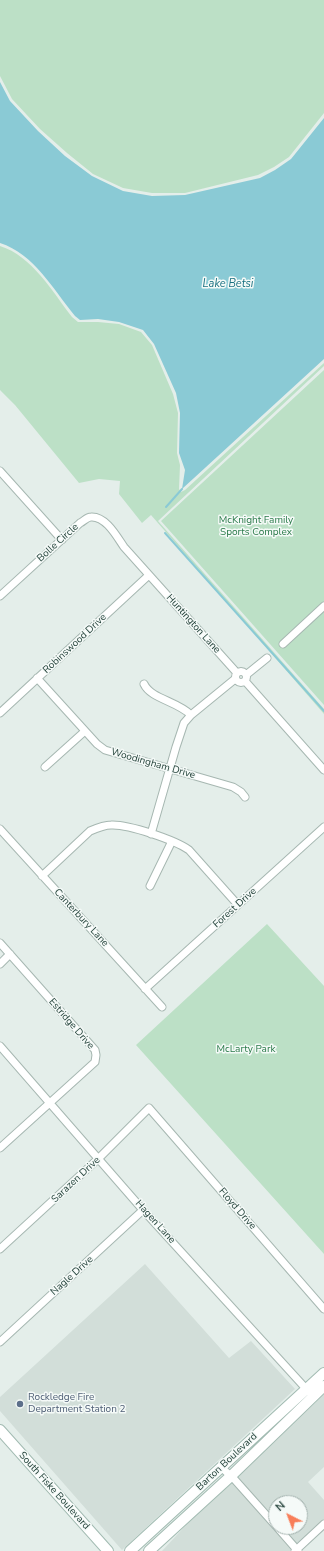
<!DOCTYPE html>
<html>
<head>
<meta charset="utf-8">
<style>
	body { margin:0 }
	#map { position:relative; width:324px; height:1551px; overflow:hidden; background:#e4eeea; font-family:"Nunito Sans",sans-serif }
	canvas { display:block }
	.north { position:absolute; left:268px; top:1495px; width:40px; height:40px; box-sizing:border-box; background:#f5faf8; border:1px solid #a1b0ac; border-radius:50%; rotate:318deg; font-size:11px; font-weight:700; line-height:16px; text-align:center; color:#224139 }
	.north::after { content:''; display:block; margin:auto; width:14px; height:18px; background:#f87e59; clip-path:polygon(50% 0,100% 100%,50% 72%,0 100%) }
</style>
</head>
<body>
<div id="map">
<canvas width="324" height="1551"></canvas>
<div class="north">N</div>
</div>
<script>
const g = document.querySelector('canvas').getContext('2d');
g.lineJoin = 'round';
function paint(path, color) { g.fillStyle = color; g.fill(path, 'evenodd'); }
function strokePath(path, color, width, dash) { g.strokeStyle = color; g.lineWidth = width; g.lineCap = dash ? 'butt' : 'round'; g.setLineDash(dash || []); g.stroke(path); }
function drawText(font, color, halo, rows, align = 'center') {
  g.font = font + ' "Nunito Sans",sans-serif'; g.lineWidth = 3; g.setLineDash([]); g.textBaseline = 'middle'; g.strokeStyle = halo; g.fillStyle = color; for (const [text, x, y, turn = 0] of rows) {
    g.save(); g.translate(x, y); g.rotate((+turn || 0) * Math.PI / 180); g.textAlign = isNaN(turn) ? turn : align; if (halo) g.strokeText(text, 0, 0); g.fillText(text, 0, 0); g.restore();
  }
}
paint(new Path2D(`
	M145,1264L229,1358L251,1341L295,1389L122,1550L0,1411V1397Z
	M324,1394V1467L308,1482L324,1500V1519L297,1545L281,1527H300V1503H276V1521L236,1476Z
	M232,1481L292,1549L290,1551H162L202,1508Z`), '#d2ded9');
paint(new Path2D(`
	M0,0H324V113L289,157L274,167L258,175L185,193H152L123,188L93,174L67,153L40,129L12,99L0,76Z
	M0,246C32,256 52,291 72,317L78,322H98L119,324L141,332L152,345L173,394L178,413L177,453L180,465L179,489L181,492L185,490L324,363V366L158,521L324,709V714L151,515L142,523L119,494L120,481L99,479L79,483L15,405L0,390Z
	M324,370V705L161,521Z
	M267,924L324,986V1254L136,1045Z`), '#bce0c6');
paint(new Path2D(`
	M0,82L10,101L38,131L65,156L92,176L123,191L152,196L185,195L260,178L275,170L291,159L324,118V359L182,489L185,470L179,453L180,413L176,393L154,344L143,330L119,322L98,319L80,320L75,316C53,289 34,254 0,243Z`), '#8acad5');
strokePath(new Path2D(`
	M166,507L182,489
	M165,533L324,711`), '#8acad5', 2);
const minor = new Path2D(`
	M0,471L62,540
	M0,596L80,523C84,521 87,517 91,517C106,516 117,537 124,547L237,673
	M283,644L324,606
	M235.5 677a5.5 5.5 0 1 1 11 0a5.5 5.5 0 1 1-11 0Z
	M246,675L267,658
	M37,678L97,744L105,750L233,787L241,792L245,797
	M245,681L324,770
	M144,684C151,699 177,701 191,715
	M0,713L149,575
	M45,767L85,731
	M0,829L162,1007
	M151,834L176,747L184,723L191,715L235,679
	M42,876L90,831C97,828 104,825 111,825C128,824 175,840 189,850L238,905
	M150,886L172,841
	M0,943L95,1050L96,1055L95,1062L0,1148
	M0,964L10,954
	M145,989L324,827
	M0,1046L143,1210L309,1392
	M0,1249L99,1158L149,1108L324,1309
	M0,1342L143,1210
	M221,1467L235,1480L276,1526
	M277,1527L298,1551
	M295,1551L324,1524`);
const secondary = new Path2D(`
	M0,1430L108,1551
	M130,1551L324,1373
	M149,1551L231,1476L324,1386`);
strokePath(minor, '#a6b7b1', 9);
strokePath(secondary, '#a2bbb2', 12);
strokePath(minor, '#fff', 7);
strokePath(secondary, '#fff', 10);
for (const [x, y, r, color] of [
	[20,1404,4,"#5c6f8a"]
]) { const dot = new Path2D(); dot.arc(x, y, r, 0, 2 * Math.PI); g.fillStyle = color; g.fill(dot); strokePath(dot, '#f5faf8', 1.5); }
drawText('10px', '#2a7a49', '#f5faf8', [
	["McKnight Family",256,521],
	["Sports Complex",256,533],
	["McLarty Park",246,1050]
]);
drawText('10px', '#224139', '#f5faf8', [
	["Bolle Circle",58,543,-42],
	["Huntington Lane",193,624,48],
	["Robinswood Drive",75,644,-43],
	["Woodingham Drive",153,764,16],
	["Forest Drive",235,908,-42],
	["Canterbury Lane",81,918,47],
	["Estridge Drive",71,1024,49],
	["Sarazen Drive",76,1180,-43],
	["Floyd Drive",237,1209,49],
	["Hagen Lane",155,1222,48],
	["Nagle Drive",72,1276,-42],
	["Barton Boulevard",227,1462,-43],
	["South Fiske Boulevard",54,1491,48]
]);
drawText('10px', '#4e5e75', '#f5faf8', [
	["Rockledge Fire",28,1398],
	["Department Station 2",28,1410]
], 'left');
drawText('italic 11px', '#197080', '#f5faf8', [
	["Lake Betsi",228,284]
]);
</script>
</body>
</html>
